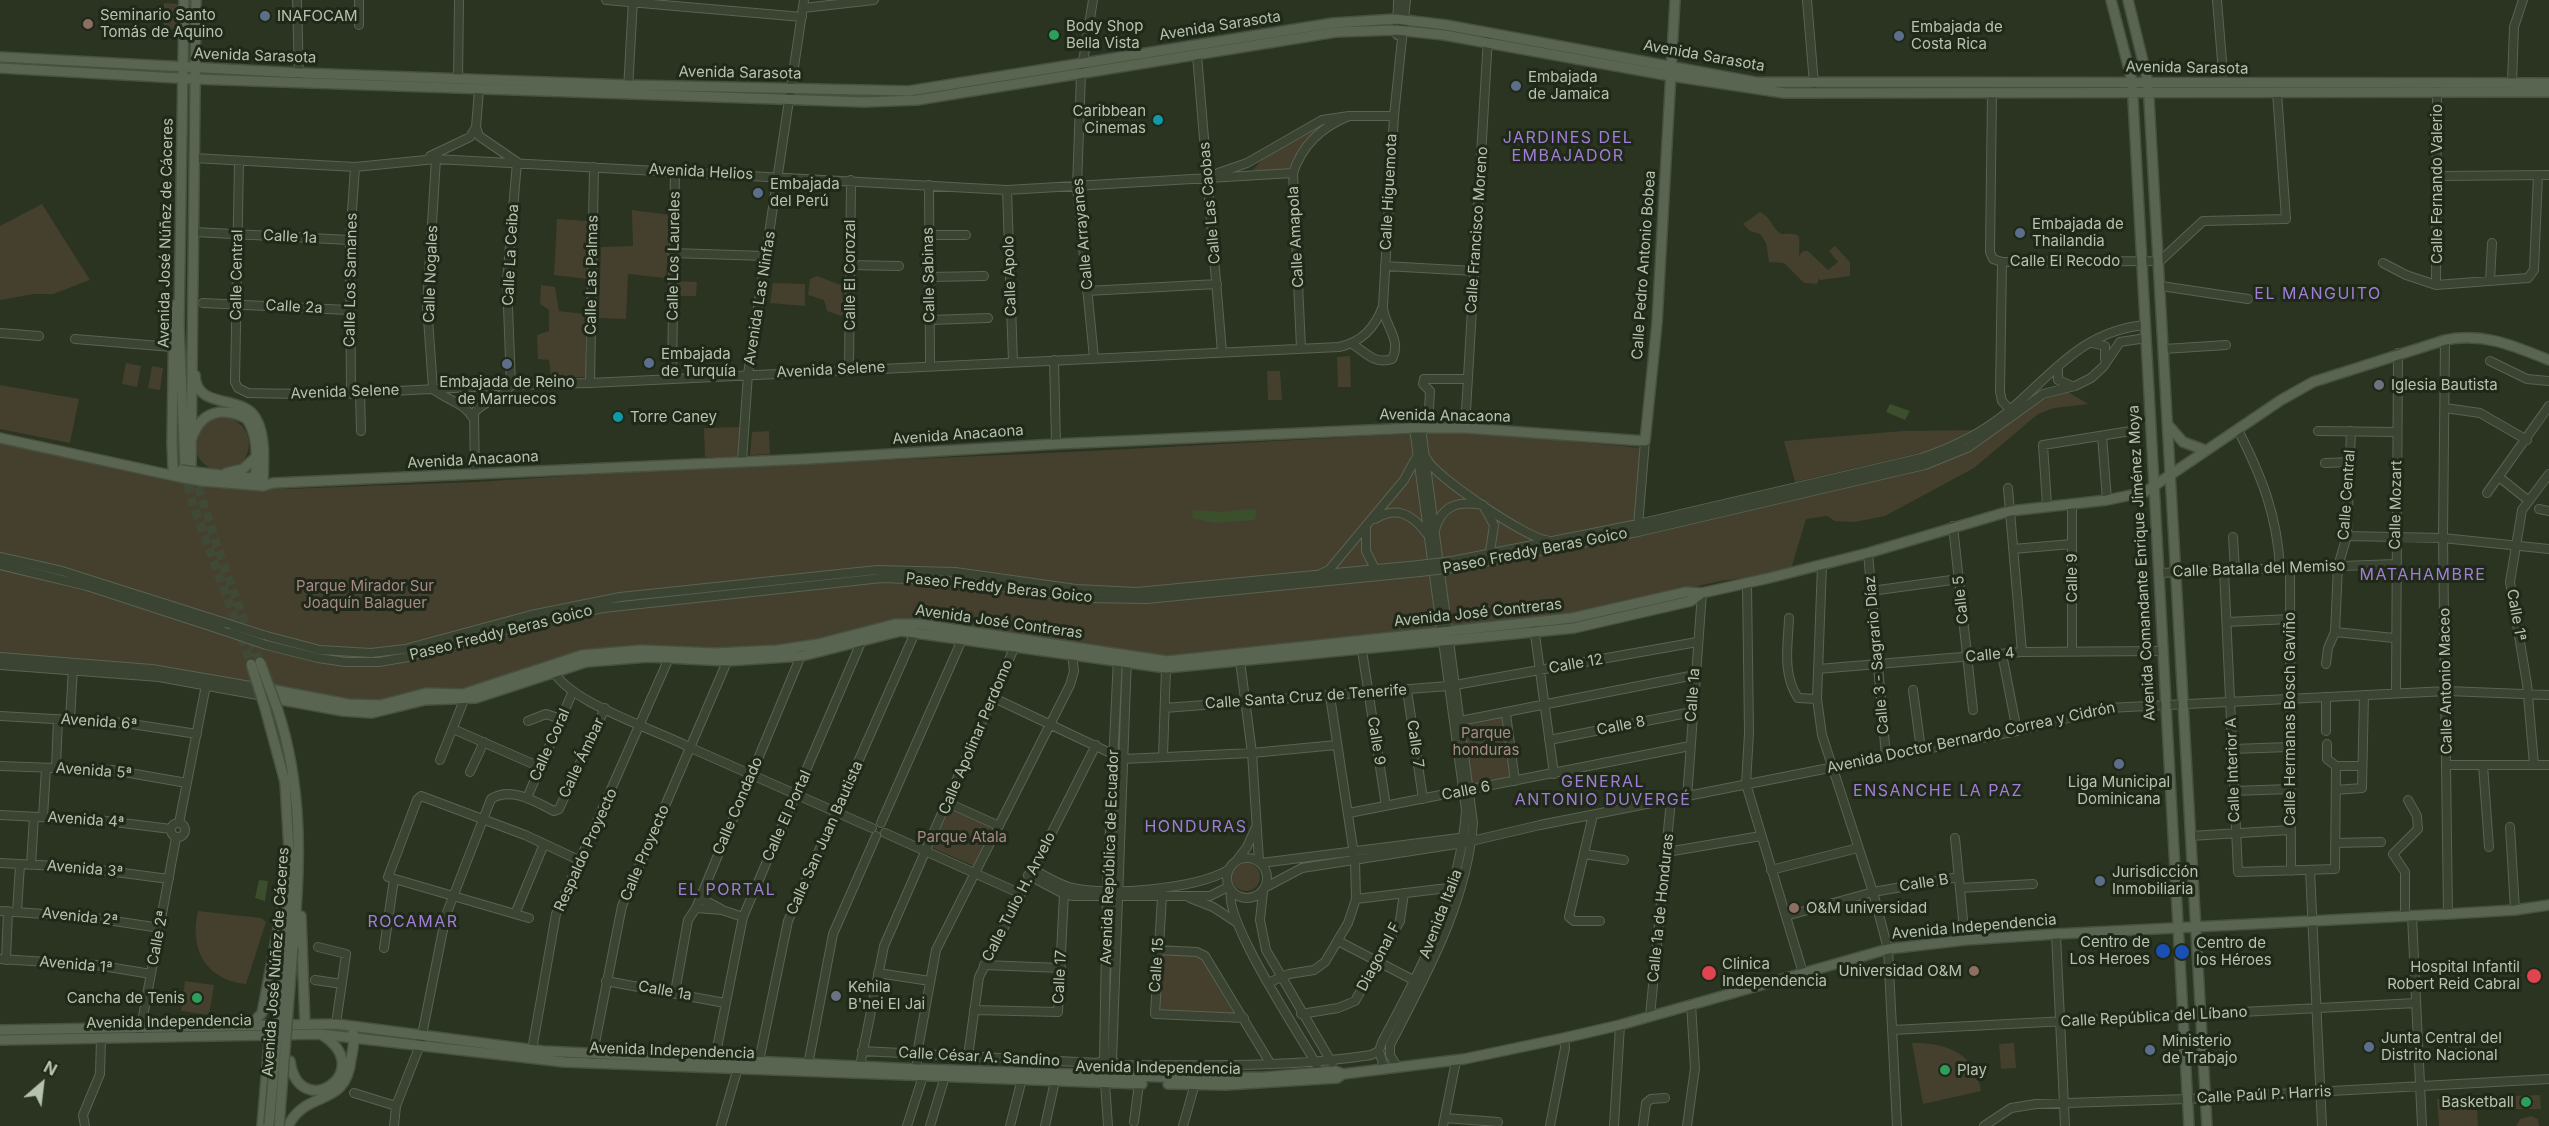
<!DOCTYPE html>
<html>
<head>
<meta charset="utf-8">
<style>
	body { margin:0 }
	#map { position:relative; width:2549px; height:1126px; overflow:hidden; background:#2a3420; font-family:Inter,sans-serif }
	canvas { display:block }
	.north { position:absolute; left:12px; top:1054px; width:60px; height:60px; -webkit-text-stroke:4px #202919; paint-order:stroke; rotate:28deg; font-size:16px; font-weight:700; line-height:24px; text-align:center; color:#b6c2ad }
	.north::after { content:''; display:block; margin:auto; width:21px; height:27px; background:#b6c2ad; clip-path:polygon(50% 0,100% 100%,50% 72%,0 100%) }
</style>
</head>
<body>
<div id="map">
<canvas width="2549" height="1126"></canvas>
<div class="north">N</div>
</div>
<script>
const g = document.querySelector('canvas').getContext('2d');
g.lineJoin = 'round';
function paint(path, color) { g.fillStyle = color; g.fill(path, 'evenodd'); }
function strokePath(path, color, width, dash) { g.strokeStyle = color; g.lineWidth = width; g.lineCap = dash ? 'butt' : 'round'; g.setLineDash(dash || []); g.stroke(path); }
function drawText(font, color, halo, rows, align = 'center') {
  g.font = font + ' Inter,sans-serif'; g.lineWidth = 6; g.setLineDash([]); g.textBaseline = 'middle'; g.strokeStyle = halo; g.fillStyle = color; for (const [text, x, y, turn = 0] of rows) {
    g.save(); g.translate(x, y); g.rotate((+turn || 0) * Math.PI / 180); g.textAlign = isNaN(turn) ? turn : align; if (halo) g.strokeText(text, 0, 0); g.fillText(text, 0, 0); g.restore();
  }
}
paint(new Path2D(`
	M164,3L178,4L177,29H164Z
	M1326,122L1292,167L1287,170H1253L1266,155Z
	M42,204L90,280L53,294H34L0,300V226Z
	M632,210L670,215L666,278L628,274L626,319L599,318L601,247L633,246Z
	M1760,212C1771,217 1772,228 1781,234C1804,233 1799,235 1799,256L1803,251H1808L1828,270L1838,262L1829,251L1835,246L1850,262V276L1820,280L1816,273L1819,279L1817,284L1804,283L1784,263L1769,262L1766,243L1760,234L1750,231L1743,224Z
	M557,219L589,221L587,279L554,275Z
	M817,276L841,285L845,313L841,316L827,311L824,300L808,295L810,279Z
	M677,281L697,282L696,296H677Z
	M773,283L805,284V306L770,303Z
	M541,285L555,287L559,311L585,314L586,377H551L549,360L538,359L537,335L549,331V310L540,304Z
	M1350,356L1351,387H1338L1337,357Z
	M126,363L141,366L137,387L122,384Z
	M152,366L163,368L160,390L148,388Z
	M1267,371H1280L1282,400H1268Z
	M0,385L79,399L70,443L0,429Z
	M2068,392L2088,404L2054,408L2038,414L1974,468L1885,516L1855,522L1835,521L1827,516L1806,519L1791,569L1769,575L1720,581L1567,616L1167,658L915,621L817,641L751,649L665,648L468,689L362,703L262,686L0,655V444L205,484L283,489L475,482L646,471L1091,451L1444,432L1485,433L1641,448L1635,534L1929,467C1950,459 1970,450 1988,438C2019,418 2030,400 2068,392Z
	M195 444a27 27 0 1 1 54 0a27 27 0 1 1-54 0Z
	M740,427L739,457H705L704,428Z
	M1979,430L1941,448L1795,482L1784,441L1903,431Z
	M769,431L770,454L750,455L752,432Z
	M1506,714L1515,781L1470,790L1459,722Z
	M949,809L991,827L974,866L933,848Z
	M1232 877a14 14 0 1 1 28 0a14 14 0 1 1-28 0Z
	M198,911L261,918L266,922L246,984C205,980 189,948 198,911Z
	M1162,953L1200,956L1234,1014L1158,1013Z
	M185,981L214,985L209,1015L181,1011Z
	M1912,1043C1947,1043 1975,1052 1981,1091L1923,1104Z
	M2014,1043L2016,1068L2001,1069L1999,1044Z
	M2540,1095L2541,1109H2512L2511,1096Z
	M2476,1098L2478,1126H2439L2437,1099Z
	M2531,1116L2538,1119L2539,1126H2516L2520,1119Z`), '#453f2e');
paint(new Path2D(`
	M1890,404L1910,411L1905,420L1886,412Z
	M1248,509L1257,510L1255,520L1215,523L1192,518L1193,510L1223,512Z
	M259,880L268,881L265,901L255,898Z`), '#3c4f2c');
strokePath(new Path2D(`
	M2222,61L2223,77`), '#3f4935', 8, [8, 4]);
strokePath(new Path2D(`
	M186,471L190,496L251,664
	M194,474L223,563L260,662`), '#3f4935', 9, [9, 4.5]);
const minor = new Path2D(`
	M297,0L299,78
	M359,0V25
	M606,0L802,17
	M1093,0L1081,74L1077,187L1094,358
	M1807,0L1814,84
	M2217,0L2222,61
	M803,8L874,0
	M1397,35L1398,0
	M1197,55L1222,352
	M458,82L459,0
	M2512,83L2514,27L2523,0
	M479,90L476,127L479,136L517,162L507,281L511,384
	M628,90L633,0
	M1992,93L1990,252L1993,259L2002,262L2160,261L2203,221L2286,219L2277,92
	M430,156L470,137L476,127
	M194,158L355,167L436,159L1007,190L1293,173
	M239,161L235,382L238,388L248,393C362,397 475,384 590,383L1339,347C1362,342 1375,328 1383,306L1394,116L1406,0
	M1218,173L1247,163L1322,120L1349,116H1394
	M2437,176L2549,175
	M929,185L930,365
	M1007,190L1013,362
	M194,232L350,240
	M929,235H966
	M672,253L766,256
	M2002,262L2000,392L2002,401L2010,410
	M2383,263L2406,275L2436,285L2528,278L2534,270L2538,175
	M849,265L899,266
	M1385,266L1474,271
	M929,277L984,276
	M2490,281L2492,243
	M2436,285L2437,88
	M2161,286L2248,299
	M1087,291L1217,284
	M203,303L348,310
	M930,320L988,318
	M0,333L39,336
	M75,339L172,347
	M2445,340L2443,538L2448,914
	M2092,343L2105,346V359
	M1352,344C1366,352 1374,365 1392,359C1402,340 1385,326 1383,308
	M1301,348L1293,173C1302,145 1321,127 1349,116
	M2164,349L2226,345
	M1054,360L1056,444
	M2490,361L2527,379L2549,381
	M2058,366V380L2072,386
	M849,369L851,180
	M672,378L675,170
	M590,383L594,167
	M433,389L427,304L436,159
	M433,389C446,400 465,403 473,418
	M351,394L350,240L355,167
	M360,394L361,431
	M2445,408L2480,413L2527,440
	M1428,428L1430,391L1423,384L1424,379H1468
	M1465,428L1488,37
	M2238,430C2262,477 2277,515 2280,568
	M2318,431L2397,432
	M2102,436L2107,500
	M1427,459C1434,476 1528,539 1546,540
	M742,461L748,374L804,0
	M2325,463L2350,462
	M475,474L474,413C483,400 505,399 511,384
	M2499,477L2529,501
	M2008,488L2022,652
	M2487,493L2549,406
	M2072,504V652
	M2047,505L2043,445L2137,430
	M2539,509L2549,511
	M1375,519C1397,505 1413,515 1427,534
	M1366,526V551L1376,571
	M1638,526L1645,441
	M1953,526L1973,710
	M1435,530C1442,504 1459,501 1483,505L1494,525L1489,558
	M2347,536L2443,538L2549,549
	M2233,537L2235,570
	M2013,549L2072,544
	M1868,553L1886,756
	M0,557L62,571L226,623
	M1452,561L1638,524L1921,458C1954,447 1983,433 2010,410C2054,372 2083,331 2145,325
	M0,565L87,586L231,633
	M1822,565L1817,699L1822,735L1873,892L1888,949L1897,1126
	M1453,568L1638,532L1925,465L1969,447L2043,394L2075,386L2091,378L2103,367L2120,342L2146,338
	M2290,568L2291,871
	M2224,570L2238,872L2335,869L2336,766
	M1322,573L1329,570L1404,480L1416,458
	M2158,573L2395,564
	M1747,583L1749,733L1746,784L1803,973
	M1871,591L1959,579
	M1789,618C1788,646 1782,673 1798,698L1817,699
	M2227,622L2290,619
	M1534,627L1554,774
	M2335,632L2394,638
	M263,635L320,650L371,653L405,649L531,615L620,597L877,570L955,572L1076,589L1137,592L1419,565
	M1361,644L1386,806
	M266,645L318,658L345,662H379L408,657L530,623L603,608L882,578L959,581L1081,598L1147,599L1420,572
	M2002,654L2017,731
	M0,657L152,669L262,688
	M1240,661L1252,753L1259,861
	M2326,664L2328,648L2335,632L2338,566L2347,536L2351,431
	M0,665L159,677L263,696
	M552,668C565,702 658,730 691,748L872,828
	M1818,669L2022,652L2162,651
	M1455,685L1697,642
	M1407,690L1423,799
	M1913,690L1921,750
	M2396,693L2398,353
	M994,698L1123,759L1252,753L1336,745
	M1165,708L1448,686
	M1506,714L1515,781
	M0,716L125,723L197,734
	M70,720L73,668
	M528,721L546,714L561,719
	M1455,722L1695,675
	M453,729L540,767
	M2326,731V697
	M1549,740L1692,712
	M2327,744V759L2336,766
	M2232,749L2290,747
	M1163,756L1166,668
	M440,760L464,700
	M2447,765H2549
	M2483,765L2489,847
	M2534,765L2527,684L2510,582L2522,510L2549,474
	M0,766L112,770L187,783
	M2336,766H2362
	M56,767L58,719
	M470,772L484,742
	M2336,790L2362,788L2364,695
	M2233,791L2290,789
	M527,798L573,691
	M1687,798L1702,593
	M948,803L999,826
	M1349,813L1690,746
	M0,815L98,820L171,829
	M1593,815L1569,917L1574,921H1600
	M43,817L46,768
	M171 830a7 7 0 1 1 14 0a7 7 0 1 1-14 0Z
	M179,823L207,680
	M881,823L964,635
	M2510,827L2515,910
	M885,833L1019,893
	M2190,836L2290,830
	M1955,838L1965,940
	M2335,843L2381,842
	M544,844L515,914L388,877L417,800L421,796L525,835L581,861
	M1667,852L1761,836
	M1584,854L1624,860
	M1227 878a20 20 0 1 1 40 0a20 20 0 1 1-40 0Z
	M1237,860L1247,847L1255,829
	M0,863L77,867L169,879
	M1261,863L1467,837
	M31,865L34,817
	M1032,869C1044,875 1056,883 1069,887C1105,897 1196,889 1228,870
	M1771,870L1858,848
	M2310,870L2322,1126
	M1028,875L1064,894L1073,896H1210L1228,887
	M1266,887L1302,868L1463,843L1540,825L2017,731L2108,708L2447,691L2549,695
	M1960,888L2033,884
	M1231,892C1224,920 1298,1032 1315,1062L1321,1077
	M1263,892L1260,920L1266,950L1332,1063
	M1162,897L1155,1014L1244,1018
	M700,898L721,909
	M1190,898L1213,907L1236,922
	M1356,899L1456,887
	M696,908L722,910L743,917
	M0,911L88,917L160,928
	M17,912L20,865
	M515,914L529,918
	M1786,916L1873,892L1959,877
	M2405,916V872L2393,854L2418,829L2417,816L2408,800
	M2412,916L2422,1126
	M2056,934L2065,1126
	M1338,941L1419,983
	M318,947L346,954L336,1024
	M384,948L394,879
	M1157,950L1197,952L1205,956L1270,1063
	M0,959L96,965L151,974
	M6,960L8,911
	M984,965L1061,968
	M878,973L930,981
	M315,980L342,984
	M606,981L725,1003
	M1270,982L1289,974L1314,970L1325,962L1348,923L1356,899L1355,861L1330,696
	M675,992L688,920L696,908L802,653
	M974,1010L1058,1012L1064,894
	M1301,1014L1338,1008L1355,1001L1400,921L1404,893
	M1650,1016L1671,800
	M1892,1030L2416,1003
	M140,1033L176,838
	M532,1050L556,914L669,658
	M862,1051L1098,1063C1105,1058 1113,1059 1118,1065C1202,1065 1288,1068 1371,1055L1379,1051
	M968,1056L979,977L1096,745
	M592,1058L622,906L729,657
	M1104,1060L1107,889L1118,658
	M1112,1060L1127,657
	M759,1061L788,921L917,628
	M714,1063L743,917L862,640
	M860,1066L884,946L1015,646
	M1398,1068L1390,1055V1045C1426,975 1467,903 1473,823L1421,428
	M807,1070L833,934L876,836
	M1385,1070L1379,1051L1382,1042C1422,967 1460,897 1466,810L1414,428
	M917,1074V1054L936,950L1070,685L1074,671L1072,654
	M1105,1083L1108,1126
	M354,1093L396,1106
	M1445,1118L1498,1122
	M1134,1122L1139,1084
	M85,1126L83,1115L100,1074L101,1039
	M394,1126L396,1106L420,1045L446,915L491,799C511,786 536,802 554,811L559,809L605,708
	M721,1126L739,1064
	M907,1126L923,1076
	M930,1126L946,1073
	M1010,1126L1023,1075
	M1045,1126L1055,1081
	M1183,1126L1196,1080
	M1443,1126L1456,1061
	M1550,1126L1565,1048L1564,1038
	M1614,1126L1620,1025
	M1643,1126L1646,1103L1651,1099L1665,1098
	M1687,1126L1695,1068L1691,1004
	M1984,1126L2011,1108L2036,1104L2187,1099L2549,1079`);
const major = new Path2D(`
	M184,0L179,326L185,466
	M2111,0L2132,81L2189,1126
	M2128,0L2148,82L2207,1126
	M0,57L300,73L628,85L909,91L1333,23L1396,19L1446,25L1755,82L2549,83
	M0,68L195,79L864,102L917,100L1336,32L1396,30L1444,35L1671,76L1784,93L2549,92
	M174,305L172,443L173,469L177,476
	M195,375C196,410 240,394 255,417C267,436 263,465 263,486
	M2169,426L2183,442L2205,450
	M0,438L179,477
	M192,438C201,411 223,406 247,419C260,439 256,462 255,485
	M191,465L196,0
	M203,473L260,479
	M226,473L243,469L257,456
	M202,481L263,486L273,483L808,459L1056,444L1414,428H1465L1645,441L1657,323L1675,0
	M264,688L348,704L380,705L426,693L463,694L582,655L641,650L715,653L778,650L818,644L895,624H919L1167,661L1572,618L1686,592L1702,593L1769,578L1868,553L2010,511L2107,500L2145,492L2281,400L2313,382L2445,340C2483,332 2514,346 2549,360
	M266,697L343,711L372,713L425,700L476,698L586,662L648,657L727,661L802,656L901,631L1166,668L1574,628L1691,601L1702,593
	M265,708L285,782L290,867L285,946
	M277,708C303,786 301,865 293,947
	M301,916L305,1024
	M250,1026L262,1013L282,908
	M0,1030L336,1024L543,1051L917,1069L1196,1078L1265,1077L1335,1071L1343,1074L1464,1059L1564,1038L1620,1025L1888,949L1965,940L2056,934L2448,914L2515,910L2549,905
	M0,1040L320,1034L564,1062L1142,1084
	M290,1061C299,1124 379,1071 322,1035
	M1168,1084L1226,1085L1337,1078L1343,1074
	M262,1126L270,1030
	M288,1126C307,1088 346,1109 351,1059C353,1050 355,1040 353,1032`);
strokePath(minor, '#596351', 10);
strokePath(major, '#475140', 12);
strokePath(minor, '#3b4433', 8);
strokePath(major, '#5a6551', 9);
const minorBridge = new Path2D(`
	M1419,565L1452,561
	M1420,572L1453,568
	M226,623L263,635
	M231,633L266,645`);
const majorBridge = new Path2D(`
	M181,470L203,473
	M179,477L202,481
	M260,662L277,708
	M251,664L265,708
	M269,1125L285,946
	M279,1126L293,947`);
strokePath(minorBridge, '#596351', 10, []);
strokePath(majorBridge, '#475140', 12, []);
strokePath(minorBridge, '#3b4433', 8);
strokePath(majorBridge, '#5a6551', 9);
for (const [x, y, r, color] of [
	[265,16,6,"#5c6f8a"],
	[88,24,6,"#8d6e63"],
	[1054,35,6,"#2e9e5b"],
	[1899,36,6,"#5c6f8a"],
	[1516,86,6,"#5c6f8a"],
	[1158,120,6,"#0f9aa8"],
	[758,193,6,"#5c6f8a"],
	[2020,233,6,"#5c6f8a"],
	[649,363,6,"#5c6f8a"],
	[507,364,6,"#5c6f8a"],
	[2379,385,6,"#6b7280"],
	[618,417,6,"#0f9aa8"],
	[2119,764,6,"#5c6f8a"],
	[2100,881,6,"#5c6f8a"],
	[1794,908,6,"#8d6e63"],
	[2163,951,8,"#1a4fb4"],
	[2182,952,8,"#1a4fb4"],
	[1974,971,6,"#8d6e63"],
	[1709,973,8,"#e0444e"],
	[2534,976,8,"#e0444e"],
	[836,996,6,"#6b7280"],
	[197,998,6,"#2e9e5b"],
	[2369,1047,6,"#5c6f8a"],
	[2150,1050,6,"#5c6f8a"],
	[1945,1070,6,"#2e9e5b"],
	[2526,1102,6,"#2e9e5b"]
]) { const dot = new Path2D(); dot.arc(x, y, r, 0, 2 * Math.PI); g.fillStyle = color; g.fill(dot); strokePath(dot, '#202919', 2); }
drawText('15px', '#b6c2ad', '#202919', [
	["Seminario Santo",100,15],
	["Tomás de Aquino",100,32],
	["INAFOCAM",277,16],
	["Body Shop",1066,26],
	["Bella Vista",1066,43],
	["Embajada de",1911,27],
	["Costa Rica",1911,44],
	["Embajada",1528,77],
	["de Jamaica",1528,94],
	["Caribbean",1146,111,"right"],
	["Cinemas",1146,128,"right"],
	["Embajada",770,184],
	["del Perú",770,201],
	["Embajada de",2032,224],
	["Thailandia",2032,241],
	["Embajada",661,354],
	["de Turquía",661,371],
	["Embajada de Reino",507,382,"center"],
	["de Marruecos",507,399,"center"],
	["Iglesia Bautista",2391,385],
	["Torre Caney",630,417],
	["Liga Municipal",2119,782,"center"],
	["Dominicana",2119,799,"center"],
	["Jurisdicción",2112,872],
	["Inmobiliaria",2112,889],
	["O&M universidad",1806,908],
	["Centro de",2150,942,"right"],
	["Los Heroes",2150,959,"right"],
	["Centro de",2196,943],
	["los Héroes",2196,960],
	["Clinica",1722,964],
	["Independencia",1722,981],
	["Hospital Infantil",2520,967,"right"],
	["Robert Reid Cabral",2520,984,"right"],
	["Universidad O&M",1962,971,"right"],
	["Kehila",848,987],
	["B'nei El Jai",848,1004],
	["Cancha de Tenis",185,998,"right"],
	["Junta Central del",2381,1038],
	["Distrito Nacional",2381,1055],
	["Ministerio",2162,1041],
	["de Trabajo",2162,1058],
	["Play",1957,1070],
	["Basketball",2514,1102,"right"]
], 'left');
drawText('15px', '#b6c2ad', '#202919', [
	["Avenida Sarasota",1220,26,-9],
	["Avenida Sarasota",255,56,2],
	["Avenida Sarasota",1704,56,10],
	["Avenida Sarasota",2187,68,1],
	["Avenida Sarasota",740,73,1],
	["Avenida Helios",701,172,3],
	["Calle Fernando Valerio",2437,184,-90],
	["Calle Higuemota",1389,192,-87],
	["Calle Las Caobas",1210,203,-95],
	["Calle Francisco Moreno",1477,230,-86],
	["Avenida José Núñez de Cáceres",166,233,-89],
	["Calle Arrayanes",1083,234,-95],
	["Calle 1a",290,237,3],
	["Calle Amapola",1296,237,-93],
	["Calle La Ceiba",511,255,-87],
	["Calle Los Laureles",674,256,-89],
	["Calle El Recodo",2065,261],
	["Calle Pedro Antonio Bobea",1644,265,-86],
	["Calle Nogales",431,274,-88],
	["Calle Central",237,275,-89],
	["Calle Las Palmas",592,275,-89],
	["Calle El Corozal",850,275,-90],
	["Calle Sabinas",929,275,-91],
	["Calle Apolo",1010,276,-92],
	["Calle Los Samanes",351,280,-89],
	["Avenida Las Ninfas",760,298,-81],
	["Calle 2a",294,307,3],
	["Avenida Selene",831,370,-3],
	["Avenida Selene",345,392,-2],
	["Avenida Anacaona",1445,416,1],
	["Avenida Anacaona",958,435,-4],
	["Avenida Anacaona",473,460,-3],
	["Calle Central",2347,495,-86],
	["Calle Mozart",2396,505,-89],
	["Paseo Freddy Beras Goico",1535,551,-11],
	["Avenida Comandante Enrique Jiménez Moya",2142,563,-93],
	["Calle Batalla del Memiso",2259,569,-2],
	["Calle 9",2072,578,-90],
	["Paseo Freddy Beras Goico",999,588,6],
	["Calle 5",1961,600,-96],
	["Avenida José Contreras",1478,613,-6],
	["Calle 1ª",2516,615,80],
	["Avenida José Contreras",999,622,8],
	["Paseo Freddy Beras Goico",501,633,-14],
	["Calle 3 - Sagrario Díaz",1877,655,-95],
	["Calle 4",1990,655,-5],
	["Calle 12",1576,664,-10],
	["Calle Antonio Maceo",2446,681,-91],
	["Calle 1a",1693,695,-86],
	["Calle Santa Cruz de Tenerife",1306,697,-4],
	["Calle Hermanas Bosch Gaviño",2290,719,-90],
	["Avenida 6ª",99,722,4],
	["Calle 8",1621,726,-11],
	["Calle Apolinar Perdomo",976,737,-67],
	["Avenida Doctor Bernardo Correa y Cidrón",1971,738,-12],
	["Calle 9",1376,741,81],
	["Calle 7",1415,744,82],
	["Calle Coral",550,745,-66],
	["Calle Ámbar",582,758,-65],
	["Calle Interior A",2233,770,-92],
	["Avenida 5ª",94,771,4],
	["Calle 6",1466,791,-11],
	["Calle Condado",738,806,-67],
	["Calle El Portal",787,816,-66],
	["Avenida 4ª",86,820,4],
	["Calle San Juan Bautista",825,838,-66],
	["Respaldo Proyecto",586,850,-66],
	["Calle Proyecto",645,853,-67],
	["Avenida República de Ecuador",1110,857,-88],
	["Avenida 3ª",85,869,5],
	["Calle B",1924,883,-9],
	["Calle Tulio H. Arvelo",1019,897,-63],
	["Calle 1a de Honduras",1661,908,-84],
	["Avenida Italia",1441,914,-69],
	["Avenida 2ª",80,917,6],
	["Avenida Independencia",1974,927,-5],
	["Calle 2ª",158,938,-79],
	["Diagonal F",1379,957,-62],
	["Avenida José Núñez de Cáceres",276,962,-86],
	["Avenida 1ª",76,965,5],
	["Calle 15",1157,965,-86],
	["Calle 17",1060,977,-87],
	["Calle 1a",665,991,10],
	["Calle República del Líbano",2154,1017,-3],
	["Avenida Independencia",169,1022,-1],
	["Avenida Independencia",672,1051,2],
	["Calle César A. Sandino",979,1057,3],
	["Avenida Independencia",1158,1068,1],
	["Calle Paúl P. Harris",2264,1095,-3]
]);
drawText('15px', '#a68b85', '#202919', [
	["Parque Mirador Sur",365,586],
	["Joaquín Balaguer",365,603],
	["Parque",1486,733],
	["honduras",1486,750],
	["Parque Atala",962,837]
]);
g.letterSpacing = '1.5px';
drawText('16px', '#9f7fd5', '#202919', [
	["JARDINES DEL",1568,138],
	["EMBAJADOR",1568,156],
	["EL MANGUITO",2318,294],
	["MATAHAMBRE",2423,575],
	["GENERAL",1603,782],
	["ANTONIO DUVERGÉ",1603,800],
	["ENSANCHE LA PAZ",1938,791],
	["HONDURAS",1196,827],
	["EL PORTAL",727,890],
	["ROCAMAR",413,922]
]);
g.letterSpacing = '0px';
</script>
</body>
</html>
